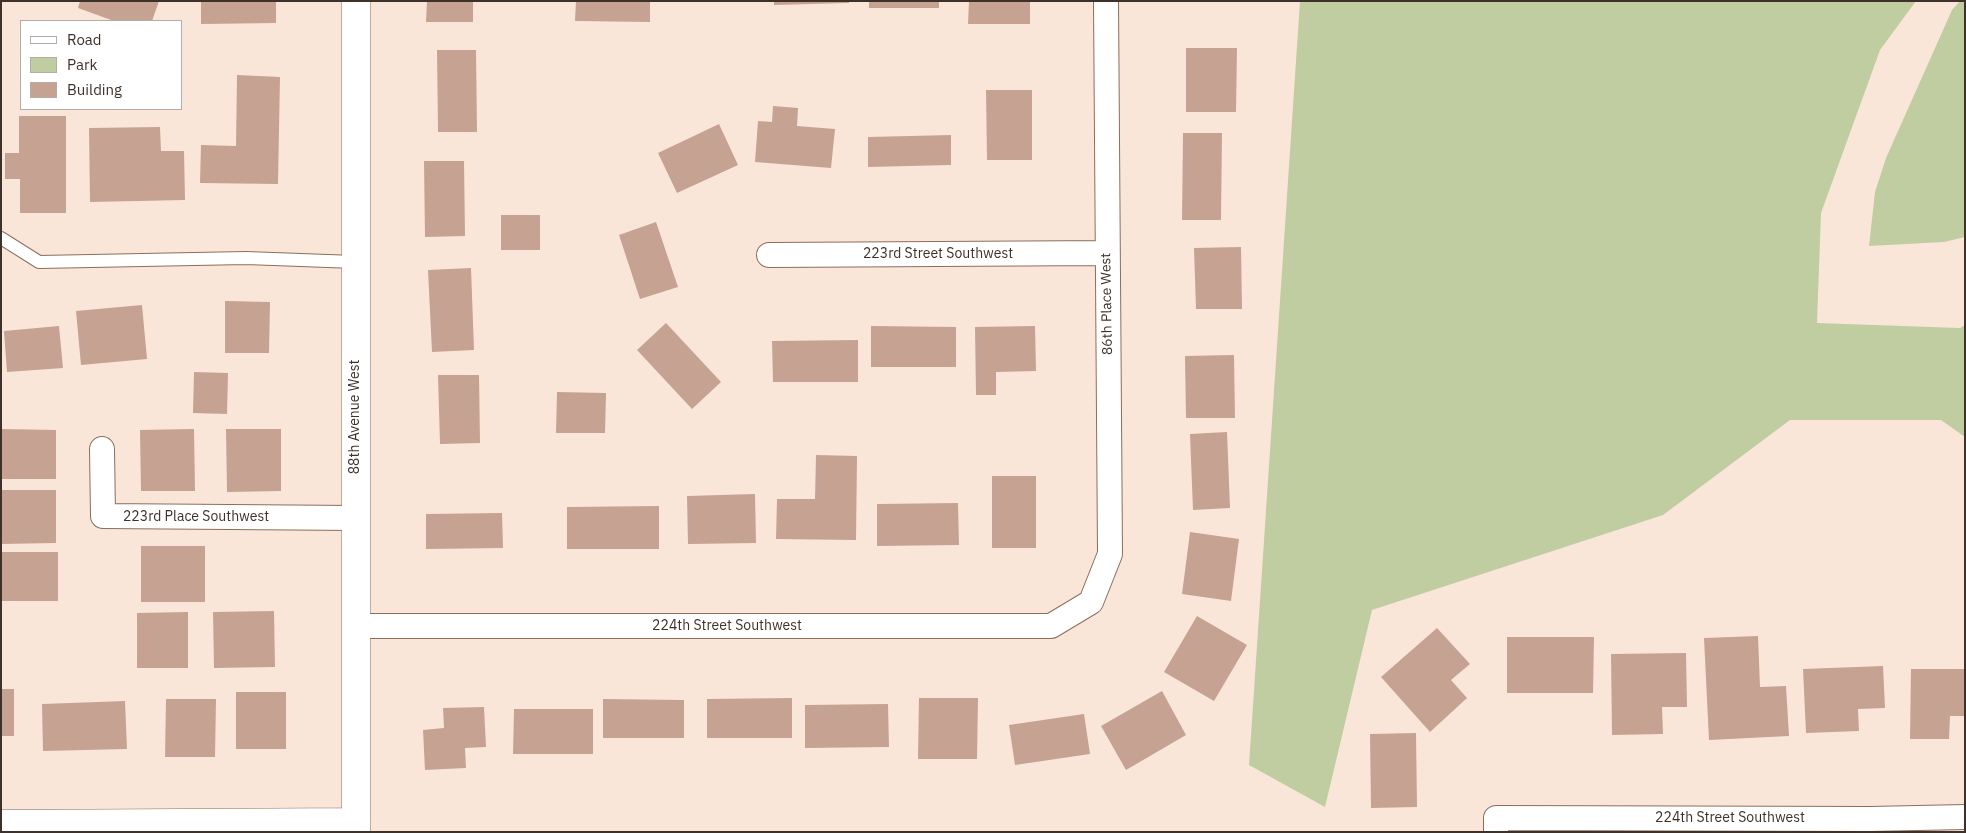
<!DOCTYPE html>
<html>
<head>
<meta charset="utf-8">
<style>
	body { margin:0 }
	#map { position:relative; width:1966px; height:833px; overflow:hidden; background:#fae6d9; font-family:"IBM Plex Sans",sans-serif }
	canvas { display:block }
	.frame { position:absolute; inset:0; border:2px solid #3e3129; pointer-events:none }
	.legend { position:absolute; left:20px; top:20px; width:162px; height:90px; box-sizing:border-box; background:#fff; border:1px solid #b2ada9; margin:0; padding:6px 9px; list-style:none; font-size:15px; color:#3e3129 }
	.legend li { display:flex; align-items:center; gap:10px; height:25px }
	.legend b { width:25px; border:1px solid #b2ada9 }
</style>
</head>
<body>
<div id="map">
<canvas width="1966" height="833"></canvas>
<div class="frame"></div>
<ul class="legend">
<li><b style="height:6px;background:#fff"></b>Road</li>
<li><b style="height:14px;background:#c0cda1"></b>Park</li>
<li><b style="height:14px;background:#c6a293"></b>Building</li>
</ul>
</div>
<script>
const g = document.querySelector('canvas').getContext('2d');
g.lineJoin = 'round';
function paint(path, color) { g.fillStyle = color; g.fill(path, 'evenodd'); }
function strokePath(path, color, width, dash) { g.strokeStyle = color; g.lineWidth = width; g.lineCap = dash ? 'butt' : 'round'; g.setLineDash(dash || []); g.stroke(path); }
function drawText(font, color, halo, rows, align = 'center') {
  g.font = font + ' "IBM Plex Sans",sans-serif'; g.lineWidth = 5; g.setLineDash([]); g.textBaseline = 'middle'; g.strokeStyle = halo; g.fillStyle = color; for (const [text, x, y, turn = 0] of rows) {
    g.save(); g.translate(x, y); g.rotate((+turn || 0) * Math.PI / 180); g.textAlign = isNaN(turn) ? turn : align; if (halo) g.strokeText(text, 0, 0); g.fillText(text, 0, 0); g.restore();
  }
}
paint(new Path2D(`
	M1300,1H1916L1880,50L1821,213L1817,323L1960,328L1965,325V437L1941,420H1790L1663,515L1372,610L1325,807L1249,765Z
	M1960,1H1965V237L1944,242L1869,246L1875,192L1886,158L1952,10Z`), '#c0cda1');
paint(new Path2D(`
	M80,1H159L152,21H114L78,8Z
	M201,1H276V23L201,24Z
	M427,1H473V22H426Z
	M576,1H650V22L575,21Z
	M774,1H849V3L774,5Z
	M869,1H939V8H869Z
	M969,1H1030V24H968Z
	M1186,48H1237L1236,112H1186Z
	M437,50H476L477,132H438Z
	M237,75L280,77L278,184L200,183L201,145L236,146Z
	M986,90H1032V160H987Z
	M773,106L798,108L797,126L835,129L831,168L755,162L758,121L772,122Z
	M19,116H66V213H20V179H5V153H19Z
	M719,124L738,165L677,193L658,153Z
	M160,127L161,151H184L185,200L90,202L89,128Z
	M1183,133H1222L1221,220H1182Z
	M951,135V165L868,167V137Z
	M424,161H464L465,236L425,237Z
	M501,215H540V250H501Z
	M656,222L678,287L640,299L619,235Z
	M1241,247L1242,309H1196L1194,248Z
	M471,268L474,350L432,352L428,270Z
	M225,301L270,302L269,353H225Z
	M142,305L147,359L81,365L76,311Z
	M666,323L721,382L692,409L637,350Z
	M59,326L63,368L7,372L4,331Z
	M871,326L956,327V367H871Z
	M1035,326L1036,371L996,372V395H976L975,327Z
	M858,340V382H773L772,341Z
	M1234,355L1235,418H1186L1185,356Z
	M194,372L228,373L227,414L193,413Z
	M438,375H479L480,443L440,444Z
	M557,392L606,393L605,433H556Z
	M1,429L56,430V479H1Z
	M194,429L195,491H141L140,430Z
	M226,429H281V491L227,492Z
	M1227,432L1230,508L1193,510L1190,434Z
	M816,455L857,456L856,540L776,539L777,499H815Z
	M992,476H1036V548H992Z
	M1,490H56V543L1,544Z
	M755,494L756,543L688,544L687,496Z
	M958,503L959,545L877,546V504Z
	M659,506V549H567V507Z
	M502,513L503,548L426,549V514Z
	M1190,532L1239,539L1231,601L1182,594Z
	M141,546H205V602H141Z
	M1,552H58V601H1Z
	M274,611L275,667L214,668L213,612Z
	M188,612V668H137V613Z
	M1197,616L1247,645L1214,701L1164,672Z
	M1437,628L1470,664L1451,680L1467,698L1430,732L1381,677Z
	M1758,636L1760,687L1786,686L1789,736L1709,740L1704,638Z
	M1507,637H1594L1593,693H1507Z
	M1686,653L1687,707H1662L1663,734L1612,735L1611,654Z
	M1883,666L1885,708L1858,709L1859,731L1806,733L1803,669Z
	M1911,669H1965V716H1950L1949,739H1910Z
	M1,689H14V736H1Z
	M1162,691L1186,735L1126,770L1101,726Z
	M236,692H286V749H236Z
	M792,698V738H707V699Z
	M919,698H978L977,759H918Z
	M166,699H216L215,757H165Z
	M603,699L684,700V738H603Z
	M125,701L127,749L43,751L42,704Z
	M888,704L889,747L805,748V705Z
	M484,707L486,747L465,748L466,768L425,770L423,730L444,728L443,708Z
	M514,709H593V754H513Z
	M1084,714L1090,754L1015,765L1009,725Z
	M1416,733L1417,807L1371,808L1370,734Z`), '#c6a293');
const service = new Path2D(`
	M1,238L39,262L246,258L355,262`);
const minor = new Path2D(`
	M769,255L1107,253
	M102,449L103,516L355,518
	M356,626H1051L1091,602L1110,554L1106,1
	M1496,832V818L1870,819L1965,817`);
const tertiary = new Path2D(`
	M356,1V832
	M1,824L356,822`);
strokePath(service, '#8c6e5b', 14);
strokePath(minor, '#8c6e5b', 26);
strokePath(tertiary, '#8c6e5b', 29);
strokePath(service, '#fff', 12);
strokePath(minor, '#fff', 24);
strokePath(tertiary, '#fff', 28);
drawText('14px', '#3e3129', '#fff', [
	["223rd Street Southwest",938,254],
	["86th Place West",1107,304,-91],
	["88th Avenue West",355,417,-90],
	["223rd Place Southwest",196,517],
	["224th Street Southwest",727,626],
	["224th Street Southwest",1730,818]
]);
</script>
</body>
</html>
